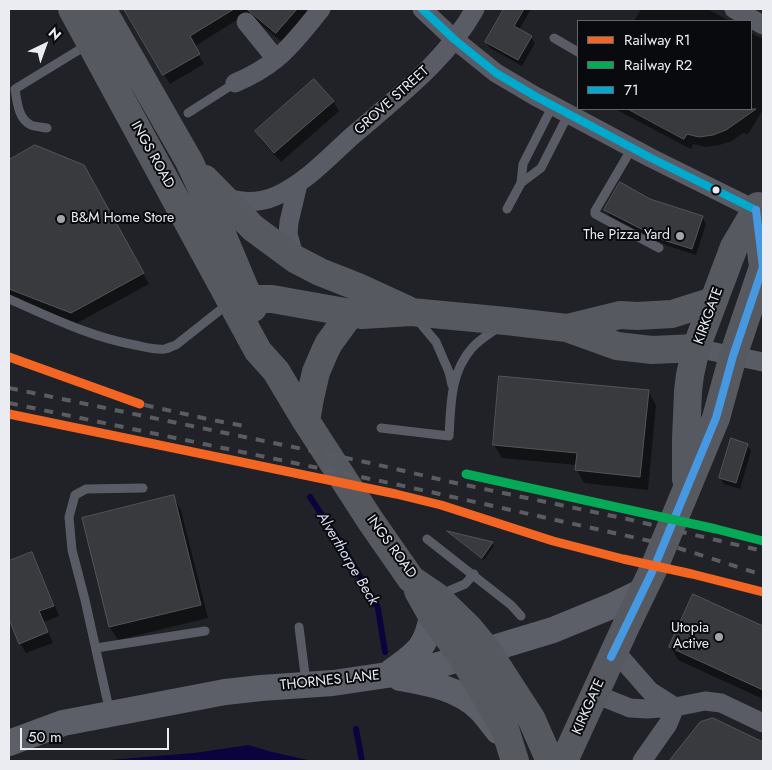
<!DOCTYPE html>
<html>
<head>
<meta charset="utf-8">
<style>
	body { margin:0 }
	#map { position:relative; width:772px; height:770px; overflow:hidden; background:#212227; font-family:Jost,sans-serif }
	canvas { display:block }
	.frame { position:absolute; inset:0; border:10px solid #eaecf2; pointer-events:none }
	.legend { position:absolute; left:577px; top:20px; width:175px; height:90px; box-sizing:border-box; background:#090a0e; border:1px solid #636469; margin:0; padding:6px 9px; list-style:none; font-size:15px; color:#eaecf2 }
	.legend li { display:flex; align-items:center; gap:10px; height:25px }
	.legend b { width:25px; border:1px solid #636469 }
	.north { position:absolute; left:20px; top:20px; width:50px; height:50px; -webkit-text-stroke:4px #090a0e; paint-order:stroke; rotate:42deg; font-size:14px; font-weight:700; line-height:20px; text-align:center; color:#eaecf2 }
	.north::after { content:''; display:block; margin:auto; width:18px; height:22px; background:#eaecf2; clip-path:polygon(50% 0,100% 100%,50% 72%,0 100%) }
	.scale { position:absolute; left:20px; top:728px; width:149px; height:22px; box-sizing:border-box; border:2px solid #eaecf2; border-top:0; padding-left:6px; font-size:15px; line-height:18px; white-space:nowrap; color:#eaecf2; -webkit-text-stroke:4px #090a0e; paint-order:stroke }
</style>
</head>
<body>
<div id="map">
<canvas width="772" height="770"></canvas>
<div class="frame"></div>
<ul class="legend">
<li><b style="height:6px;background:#f26522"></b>Railway R1</li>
<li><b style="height:6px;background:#06aa56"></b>Railway R2</li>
<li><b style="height:6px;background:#00a9ce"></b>71</li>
</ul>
<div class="north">N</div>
<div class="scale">50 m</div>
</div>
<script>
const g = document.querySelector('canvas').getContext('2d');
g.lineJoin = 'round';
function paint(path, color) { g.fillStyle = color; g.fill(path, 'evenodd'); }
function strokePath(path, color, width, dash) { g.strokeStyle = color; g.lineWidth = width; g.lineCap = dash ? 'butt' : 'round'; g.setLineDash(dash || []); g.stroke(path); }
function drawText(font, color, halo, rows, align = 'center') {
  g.font = font + ' Jost,sans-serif'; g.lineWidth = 4; g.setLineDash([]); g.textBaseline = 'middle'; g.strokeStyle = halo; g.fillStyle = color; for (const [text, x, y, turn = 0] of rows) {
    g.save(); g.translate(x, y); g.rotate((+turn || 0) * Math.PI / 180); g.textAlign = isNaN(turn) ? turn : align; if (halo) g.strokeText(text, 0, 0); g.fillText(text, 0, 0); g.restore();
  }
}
paint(new Path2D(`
	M249,745L268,751L312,761H96L194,753Z`), '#0c033e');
paint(new Path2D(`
	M125,9H306L307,12L282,42L249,15L239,26L235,21L194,47L204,64L170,84Z
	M505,9H531L519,30L531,37L535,43L522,66L490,48L486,42Z
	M641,9H707L730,21H634Z
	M751,33L763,39V110L748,134L743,133L732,141L719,145L706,147L693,144L691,149L615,109H751Z
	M333,101L339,111L281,162L262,141L256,131Z
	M35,146L84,166L149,284L77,323L9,296V161Z
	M606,210L702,217L706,224L696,255L668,246L610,216Z
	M648,391L656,405L648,490L584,483L577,470V465L502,458L494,445Z
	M747,445L751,451L740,489L724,484L720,478Z
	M173,497L181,510L208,618L118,640L110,627L84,519Z
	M449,533L492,543L494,546L484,560Z
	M32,554L37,563L59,616L44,622L53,643L26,653L20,643L9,615V561V562Z
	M694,596L763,628V699L678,660L671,647Z
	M712,720L763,743V761H670L701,724Z`), '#0007');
strokePath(new Path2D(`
	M310,497L342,545L378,608L385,652
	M356,729L362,761`), '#0c033e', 6);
const building = new Path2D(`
	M124,9H234L190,36L200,54L163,75Z
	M247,9H297L276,33Z
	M504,9H524L514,26L532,36L518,60L485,42Z
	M314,79L334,101L274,153L255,131Z
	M628,109H756L726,130L713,135L699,137L687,134L684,139Z
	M35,145L84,165L144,273L71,313L9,289V160Z
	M620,182L650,199L703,216L692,249L663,240L604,210Z
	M499,376L649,390L640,477L575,470L577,453L493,445Z
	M731,438L748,444L736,483L719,478Z
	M174,495L201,605L109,627L82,518Z
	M447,531L493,542L482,558Z
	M32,552L54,606L39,611L48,632L19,644L9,619V561Z
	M693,594L763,626V690L669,647Z
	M713,718L763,742V761H669L700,722Z`);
paint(building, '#393a3e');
strokePath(building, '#535458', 1);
strokePath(new Path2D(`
	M554,38L578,52
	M188,113L235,83
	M47,128C42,127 35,127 31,125C18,119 17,101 15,89L87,45
	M632,148L595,211V214L659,248
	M521,183L541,168L569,113
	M507,209L521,183L523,164L553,105
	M9,299C50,317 90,337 135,345C145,347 155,350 165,349C169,348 172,346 176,345L229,303
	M416,318L436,342L449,372L452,385
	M381,428L449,436C451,404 450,373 472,348C480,339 491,333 500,326
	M427,539L511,605L521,616
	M439,595L465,584L474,574
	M299,627L306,682
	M96,648L205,631
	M110,713L85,600L72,550L69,517L75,495L86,489L143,488`), '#595c65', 9);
strokePath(new Path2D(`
	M422,9L455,40L496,73L535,96L651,158L756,210
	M734,9L763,25
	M246,22L276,59
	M235,83C249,77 264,69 276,59C293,45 307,26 321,9
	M221,195C238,204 260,203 276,196C305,183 328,158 351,137C396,98 446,61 475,9
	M295,259L288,234L289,222L298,184
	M696,348L763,362
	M614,650L650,691L675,707
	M595,694L630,708L647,709L675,707L705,701L721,703L763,723
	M642,761L668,724L675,707`), '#595c65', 19);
strokePath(new Path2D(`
	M391,672C416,654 426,649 432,616
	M400,678C429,683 458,688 480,709C487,716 492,724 498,731
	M9,743L63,723L225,692L261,688L333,683L387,675L431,667L463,658L487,650L553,630L614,605L643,591`), '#5c5e68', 26);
strokePath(new Path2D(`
	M72,9L258,351L276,371L306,421L370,520L411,579L436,596L468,627L487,650L531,718L550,761
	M102,9L189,161L214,215L253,308
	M205,179L253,228L295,259L320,272L358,287L408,310
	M232,301L249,299H272L362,315L411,312L506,321L567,328L617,346L652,350L696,348
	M567,328L620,315L637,316L672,314L713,301
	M306,421L310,398L316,372L325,351L329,343L351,313
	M686,479V440L688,391L690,375L696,348L734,247L758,206
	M418,591L432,616L463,658L505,729L515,761
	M564,761L626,626L653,570L716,418L733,356L763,267L756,210`), '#575960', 28);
strokePath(new Path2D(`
	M9,357L140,404L212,420L250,427
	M9,388L370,463L451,482L627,519L763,551
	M9,403L399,485L641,539L672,546L763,575
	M9,414L396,494L441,505L553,541L623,559L692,574L763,592`), '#5a5c62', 4, [9, 9]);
strokePath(new Path2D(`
	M422,9L455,40L496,73L535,96L651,158L756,210`), '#00a9ce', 8);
strokePath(new Path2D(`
	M611,657L653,570L716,418L733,356L763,267L756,210`), '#4699e1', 8);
strokePath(new Path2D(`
	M9,357L140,404
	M9,414L396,494L441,505L553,541L623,559L692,574L763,592`), '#f26522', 9);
strokePath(new Path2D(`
	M466,474L716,529L763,541`), '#06aa56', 9);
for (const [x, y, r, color] of [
	[716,190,4.5,"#eaecf2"],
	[61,219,5,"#a4a5ab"],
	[680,236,5,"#a4a5ab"],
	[719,637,5,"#a4a5ab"]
]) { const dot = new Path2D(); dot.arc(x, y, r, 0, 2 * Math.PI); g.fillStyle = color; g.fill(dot); strokePath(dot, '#090a0e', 2); }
drawText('14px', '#eaecf2', '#090a0e', [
	["GROVE STREET",392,101,-42],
	["INGS ROAD",152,155,61],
	["KIRKGATE",709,316,-70],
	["INGS ROAD",391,547,54],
	["THORNES LANE",330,681,-6],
	["KIRKGATE",589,707,-66]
]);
drawText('14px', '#eaecf2', '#090a0e', [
	["B&M Home Store",71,219,"left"],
	["The Pizza Yard",670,236],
	["Utopia",709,629],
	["Active",709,645]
], 'right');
drawText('italic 15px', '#dbdff4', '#090a0e', [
	["Alverthorpe Beck",347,559,59]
]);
</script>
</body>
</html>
